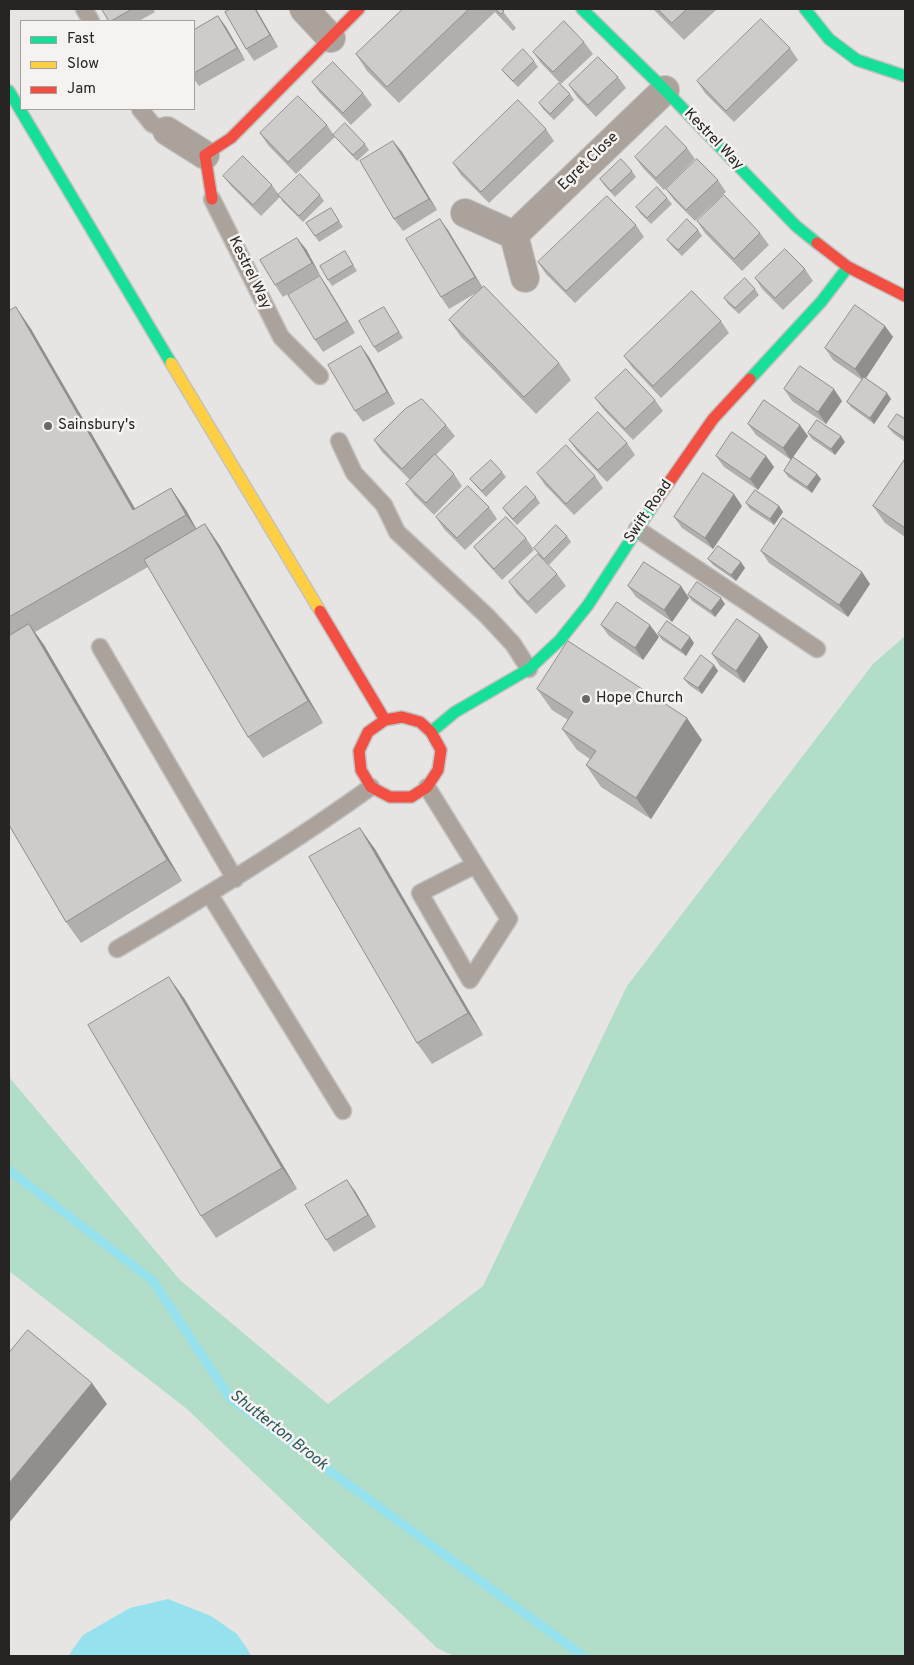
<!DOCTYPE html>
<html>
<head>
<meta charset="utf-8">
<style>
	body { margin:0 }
	#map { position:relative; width:914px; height:1665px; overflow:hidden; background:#e7e5e3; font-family:Overpass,sans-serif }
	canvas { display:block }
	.frame { position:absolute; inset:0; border:10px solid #262524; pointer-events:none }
	.legend { position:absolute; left:20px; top:20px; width:175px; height:90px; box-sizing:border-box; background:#f6f2ef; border:1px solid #a3a09e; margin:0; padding:6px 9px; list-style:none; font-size:15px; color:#262524 }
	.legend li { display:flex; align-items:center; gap:10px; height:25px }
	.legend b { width:25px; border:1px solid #a3a09e }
</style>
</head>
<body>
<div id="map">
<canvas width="914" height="1665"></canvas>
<div class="frame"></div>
<ul class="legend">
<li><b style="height:6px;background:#16e098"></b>Fast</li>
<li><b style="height:6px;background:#ffcf43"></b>Slow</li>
<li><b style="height:6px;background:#f24e42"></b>Jam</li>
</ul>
</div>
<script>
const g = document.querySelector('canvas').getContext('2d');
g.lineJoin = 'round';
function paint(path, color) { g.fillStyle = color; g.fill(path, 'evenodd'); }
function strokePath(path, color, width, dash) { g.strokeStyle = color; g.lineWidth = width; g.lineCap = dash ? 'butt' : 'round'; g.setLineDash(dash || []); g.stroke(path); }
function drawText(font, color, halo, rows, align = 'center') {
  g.font = font + ' Overpass,sans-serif'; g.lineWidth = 5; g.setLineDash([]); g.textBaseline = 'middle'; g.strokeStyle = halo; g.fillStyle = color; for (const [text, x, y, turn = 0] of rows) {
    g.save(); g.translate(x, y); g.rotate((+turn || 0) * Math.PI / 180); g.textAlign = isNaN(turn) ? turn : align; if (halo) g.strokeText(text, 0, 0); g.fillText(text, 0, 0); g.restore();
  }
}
paint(new Path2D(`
	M905,636V1656H454L437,1648L187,1409L9,1271V1077L180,1280L328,1404L483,1286L627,986L873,664Z`), '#b2ddc8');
paint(new Path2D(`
	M168,1599L211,1616L237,1634L252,1656H68L83,1635L130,1608Z`), '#95e1ee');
strokePath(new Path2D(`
	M9,1170L153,1281L230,1398L583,1656`), '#95e1ee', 9);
const lane = new Path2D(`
	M84,9L91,21
	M140,109L152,124L167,131
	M212,199L281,337L320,376
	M339,441L354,473L384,505L397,532L487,616L513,644L529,669
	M637,529L817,649
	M100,647L235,879
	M427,787L509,919L470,980L420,893L475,865
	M210,895L343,1111
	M117,949C204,898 289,846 371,787`);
const street = new Path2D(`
	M304,9L331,38
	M167,131L205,155
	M465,213L514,235L525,278
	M514,235L665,90`);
const fast = new Path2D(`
	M582,9L665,90L796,226L817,243
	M805,9L829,39L857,60L905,76
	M9,91L171,363
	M750,379L821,302L848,267
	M431,732L455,712L529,669L560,640L588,605L654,504`);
const slow = new Path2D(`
	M171,363L320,611`);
const jam = new Path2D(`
	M212,199L205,155L231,138L359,9
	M817,243L848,267L905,296
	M654,504L713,419L750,379
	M320,611L385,720
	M402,717L420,722L431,732L441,750L438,770L427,787L411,797H390L371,787L361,770L359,751L368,732L385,720Z`);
strokePath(lane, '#c3c2c1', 19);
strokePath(street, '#c3c2c1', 30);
strokePath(fast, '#c3c2c1', 14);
strokePath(slow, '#c3c2c1', 14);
strokePath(jam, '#c3c2c1', 14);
strokePath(lane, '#aba39b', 16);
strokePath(street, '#aba39b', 28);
strokePath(fast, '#16e098', 11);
strokePath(slow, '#ffcf43', 11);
strokePath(jam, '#f24e42', 11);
paint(new Path2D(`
	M102,9H153L155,12L139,21H109Z
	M231,9H256L278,47L254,61L246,49Z
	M403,9H501L516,28L513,31L495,12L399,103L367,71L356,54Z
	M653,9H717L684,40Z
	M218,16L226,27L245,60L199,86L194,79V30Z
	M584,42L593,54L561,84L541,63L533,52Z
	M790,48L798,60L734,122L705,93L697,81Z
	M534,61L538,67L518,87L506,75L502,70Z
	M618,77L626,88L596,117L577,97L569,85Z
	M312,82L363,93L372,105L351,125L320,93Z
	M570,94L574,100L554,120L543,109L539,103Z
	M327,125L333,134L365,144L369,150L357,161L335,137L296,174L268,145L260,133Z
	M546,129L554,141L489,203L461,175L453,163Z
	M393,141L402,152L437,210L403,231L394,219Z
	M687,148L695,159L664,190L643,168L635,157Z
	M632,171L636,177L615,197L604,185L600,179Z
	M223,176L272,185L279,195H320L324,201L303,222L282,201L280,197L261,216L232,187Z
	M718,180L726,192L695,221L674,200L666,189Z
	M667,198L672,204L651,224L640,213L636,207Z
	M331,208L343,227L319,242L306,223Z
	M697,221L760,233L769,245L742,271L705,233Z
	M636,225L644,237L575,303L546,274L538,262Z
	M448,230L483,288L559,363L571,380L536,414L461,337L449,320L481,290L449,309L441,297Z
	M698,230L702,236L682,256L671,245L667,240Z
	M306,249L320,275L283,297L275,285Z
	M345,251L357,271L332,286L328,280Z
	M805,269L813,281L783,310L763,290L755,278Z
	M320,276L328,288L355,333L323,352L315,340Z
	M755,289L759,295L739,314L728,304L724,298Z
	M16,307L31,329L135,509L171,488L186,510L196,529L205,524L220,546L323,723L263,758L248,737L148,567L35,632L44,645L182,881L81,943L66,922L9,825V311Z
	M388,313L403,338L378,353L374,347Z
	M721,321L729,333L661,398L632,367L624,356Z
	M885,326L893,337L866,378L887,393L891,399L874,424L851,407L847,402L862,380L833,360L825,348Z
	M369,357L395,404L363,422L355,411Z
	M784,389L842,401L826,424L792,401Z
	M595,398L655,400L663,411L633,440L604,410Z
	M905,419V442L893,433L888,427Z
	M748,424L808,436L793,457L817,474L821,479L812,493L788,477L784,471L791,460L756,435Z
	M446,425L455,436L436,455L454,474L462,486L434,515L414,495L406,484L410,480L382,452L374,440Z
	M808,433L845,442L835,455L812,439Z
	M569,440L627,443L635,455L607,482L577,451Z
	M716,456H766L774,467L758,490L724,467Z
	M905,459V537L885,523L873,506Z
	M502,472L506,477L486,497L475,485L470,479Z
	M537,473L595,476L603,488L574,515L545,485Z
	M536,497L540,503L517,525L507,514L503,508Z
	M746,503L779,506L783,512L774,525L750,509Z
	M742,506L713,549L682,528L674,517Z
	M489,507L497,519L465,550L444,529L436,517Z
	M567,536L571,542L549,565L538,553L534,548Z
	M526,538L534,550L502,580L483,559L474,547Z
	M761,551L862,572L870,584L848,617L769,563Z
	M708,559L745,568L736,581L713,565Z
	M557,574L566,586L536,614L517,594L509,582Z
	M628,586L689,598L672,622L636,597Z
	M688,595L725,604L715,617L692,601Z
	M601,625L659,637L643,660L609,636Z
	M658,634L694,643L686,656L662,640Z
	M760,635L768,647L744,683L720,666L712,654Z
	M714,665L718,671L702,694L689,685L684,679Z
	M537,689L702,740L651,819L601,787L586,765L590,759L577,750L562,729L568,720L552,710Z
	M375,849L483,1035L432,1064L417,1043Z
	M184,998L297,1189L216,1238L201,1216Z
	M355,1191L376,1227L334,1252L326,1240Z`), '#b1afae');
paint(new Path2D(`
	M255,9H256L278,47L270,35Z
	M218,16L226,27L245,60L237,48Z
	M393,141L402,152L437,210L429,199Z
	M440,219L448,230L483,289L475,277Z
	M297,238L306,249L320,275L312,263Z
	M320,276L328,288L355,333L347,321Z
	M16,307L31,329L148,531L133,510Z
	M885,326L893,337L864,381L855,369Z
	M361,346L369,357L395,404L387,392Z
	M834,389L842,401L826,424L818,412Z
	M887,393L891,399L874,424L870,418Z
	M800,425L808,436L791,460L783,448Z
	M841,436L845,442L835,455L831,449Z
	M766,456L774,467L758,490L750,479Z
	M817,474L821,479L812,493L807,487Z
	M171,488L186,510L201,537L186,515Z
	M734,494L742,506L713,549L705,538Z
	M779,506L783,512L774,525L770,519Z
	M205,524L220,546L323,723L308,701Z
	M741,562L745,568L736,581L731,575Z
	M862,572L870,584L848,617L839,605Z
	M681,586L689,598L672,622L664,610Z
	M721,598L725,604L715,617L711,611Z
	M29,624L44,645L182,881L167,860Z
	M650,625L659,637L643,660L635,648Z
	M760,635L768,647L744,683L736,671Z
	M690,637L694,643L686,656L681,650Z
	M714,665L718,671L702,694L698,688Z
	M687,718L702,740L651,819L636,798Z
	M360,828L375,849L483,1035L468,1013Z
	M169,977L184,998L297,1189L282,1168Z
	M347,1180L355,1191L376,1227L368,1215Z
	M92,1383L107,1404L9,1523V1483Z`), '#908f8d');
const building = new Path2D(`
	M102,9H132L111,21H109Z
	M231,9H255L270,35L246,49L225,12Z
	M403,9H469L387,87L356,54Z
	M496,9H501L504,11L501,14Z
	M658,9H687L672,23Z
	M218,16L237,48L194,73V30Z
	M761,19L790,48L726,111L697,81Z
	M564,21L584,42L553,72L533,52Z
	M523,49L534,61L513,81L502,70Z
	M598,57L618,77L588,105L569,85Z
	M333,62L363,93L343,113L312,82Z
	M559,83L570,94L550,114L539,103Z
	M298,96L327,125L288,162L260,133Z
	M518,100L546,129L481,192L453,163Z
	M345,123L365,144L353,155L333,135Z
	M666,126L687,148L656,178L635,157Z
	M393,141L429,199L394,219L360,161Z
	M243,156L272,185L253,205L223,176Z
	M621,159L632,171L611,191L600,179Z
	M697,159L718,180L686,210L666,189Z
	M300,174L320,195L299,216L278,195Z
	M657,187L667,198L647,218L636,207Z
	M724,195L760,233L734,259L697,221Z
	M607,196L636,225L566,291L538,262Z
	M331,208L339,221L315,236L306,223Z
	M440,219L475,277L441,297L406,239Z
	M687,219L698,230L678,250L667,240Z
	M297,238L312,263L275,285L260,260Z
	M785,249L805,269L775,298L755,278Z
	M345,251L353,265L328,280L320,266Z
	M320,276L347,321L315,340L288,295Z
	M745,278L755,289L735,308L724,298Z
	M484,286L559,363L524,397L449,320Z
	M692,291L721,321L653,386L624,356Z
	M855,305L885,326L855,369L825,348Z
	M16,307L133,510L171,488L186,515L9,617V311Z
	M384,307L399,332L374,347L359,321Z
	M361,346L387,392L355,411L328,365Z
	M800,366L834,389L818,412L784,389Z
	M626,369L655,400L625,429L595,398Z
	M864,377L887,393L870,418L847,402Z
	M422,399L446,425L402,469L374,440L405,409Z
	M764,400L800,425L783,448L748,424Z
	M598,412L627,443L598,470L569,440Z
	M897,414L905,419V438L888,427Z
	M817,420L841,436L831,449L808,433Z
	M732,432L766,456L750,479L716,456Z
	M566,445L595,476L566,504L537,473Z
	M435,454L454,474L426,503L406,484Z
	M793,457L817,474L807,487L784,471Z
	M905,459V528L873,506Z
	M491,460L502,472L482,491L470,479Z
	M703,473L734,494L705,538L674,517Z
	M468,486L489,507L457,538L436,517Z
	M526,486L536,497L513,519L503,508Z
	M755,490L779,506L770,519L746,503Z
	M506,517L526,538L494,569L474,547Z
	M783,518L862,572L839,605L761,551Z
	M205,524L308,701L248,737L144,560Z
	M556,525L567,536L544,559L534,548Z
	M718,546L741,562L731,575L708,559Z
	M538,554L557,574L528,602L509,582Z
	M644,562L681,586L664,610L628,586Z
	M697,582L721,598L711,611L688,595Z
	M617,602L650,625L635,648L601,625Z
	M737,619L760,635L736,671L712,654Z
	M667,621L690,637L681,650L658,634Z
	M29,624L167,860L66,922L9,825V636Z
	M568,641L687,718L636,798L586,765L596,751L562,729L573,712L537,689Z
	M701,655L714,665L698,688L684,679Z
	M360,828L468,1013L417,1043L309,857Z
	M169,977L282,1168L201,1216L88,1025Z
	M347,1180L368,1215L326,1240L305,1205Z
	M28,1330L92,1383L9,1483V1353Z`);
paint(building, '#ceccca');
strokePath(building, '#908f8d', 1);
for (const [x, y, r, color] of [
	[48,426,5,"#6a6867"],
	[586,699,5,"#6a6867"]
]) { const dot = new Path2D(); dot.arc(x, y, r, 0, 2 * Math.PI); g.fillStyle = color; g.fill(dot); strokePath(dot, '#f6f2ef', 2); }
drawText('15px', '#262524', '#f6f2ef', [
	["Kestrel Way",713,140,46],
	["Egret Close",589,162,-44],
	["Kestrel Way",249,273,64],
	["Swift Road",649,512,-56]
]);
drawText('15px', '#262524', '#f6f2ef', [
	["Sainsbury's",58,426],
	["Hope Church",596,699]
], 'left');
drawText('italic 16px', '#285860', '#f6f2ef', [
	["Shutterton Brook",278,1431,38]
]);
</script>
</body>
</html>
